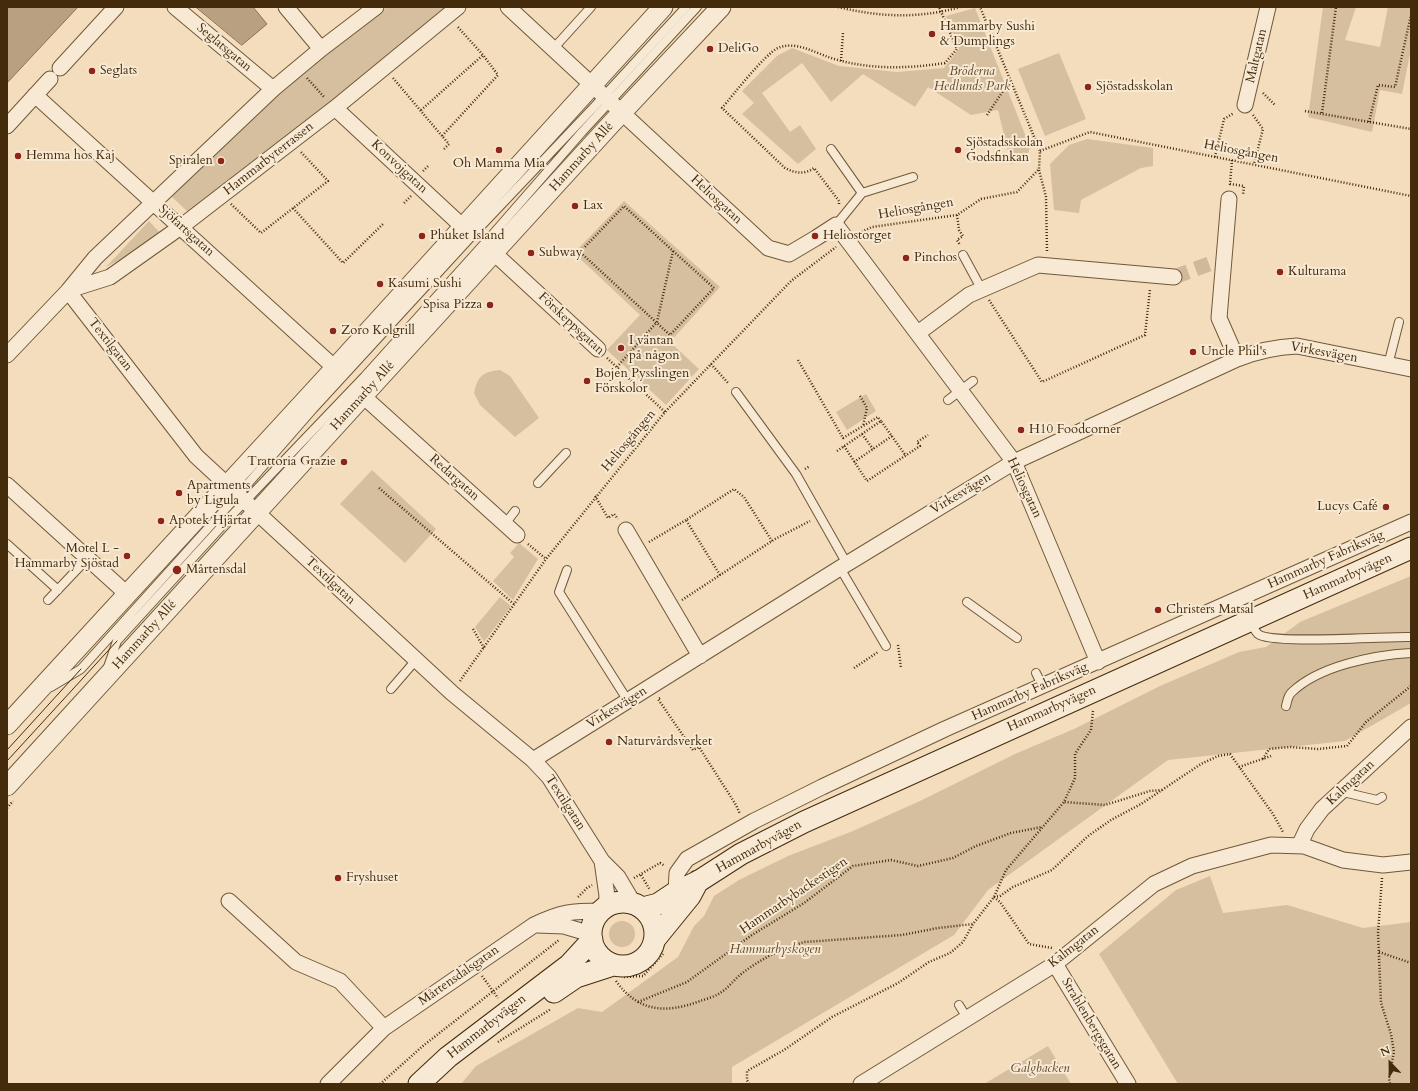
<!DOCTYPE html>
<html>
<head>
<meta charset="utf-8">
<style>
	body { margin:0 }
	#map { position:relative; width:1418px; height:1091px; overflow:hidden; background:#f3ddbd; font-family:Cardo,serif }
	canvas { display:block }
	.frame { position:absolute; inset:0; border:8px solid #442b0c; pointer-events:none }
	.north { position:absolute; left:1370px; top:1043px; width:40px; height:40px; -webkit-text-stroke:3px #f7e9d4; paint-order:stroke; rotate:338deg; font-size:11px; font-weight:700; line-height:16px; text-align:center; color:#442b0c }
	.north::after { content:''; display:block; margin:auto; width:14px; height:18px; background:#442b0c; clip-path:polygon(50% 0,100% 100%,50% 72%,0 100%) }
</style>
</head>
<body>
<div id="map">
<canvas width="1418" height="1091"></canvas>
<div class="frame"></div>
<div class="north">N</div>
</div>
<script>
const g = document.querySelector('canvas').getContext('2d');
g.lineJoin = 'round';
function paint(path, color) { g.fillStyle = color; g.fill(path, 'evenodd'); }
function strokePath(path, color, width, dash) { g.strokeStyle = color; g.lineWidth = width; g.lineCap = dash ? 'butt' : 'round'; g.setLineDash(dash || []); g.stroke(path); }
function drawText(font, color, halo, rows, align = 'center') {
  g.font = font + ' Cardo,serif'; g.lineWidth = 4; g.setLineDash([]); g.textBaseline = 'middle'; g.strokeStyle = halo; g.fillStyle = color; for (const [text, x, y, turn = 0] of rows) {
    g.save(); g.translate(x, y); g.rotate((+turn || 0) * Math.PI / 180); g.textAlign = isNaN(turn) ? turn : align; if (halo) g.strokeText(text, 0, 0); g.fillText(text, 0, 0); g.restore();
  }
}
paint(new Path2D(`
	M388,7H450L361,79L189,213L171,196L284,87L338,43Z
	M1323,7H1356L1345,40L1380,47L1388,7H1411V49L1402,94L1380,90L1372,132L1308,117Z
	M975,8L1030,147L1026,160L1011,164L998,110L971,115L928,87L915,107L863,74L831,102L802,63L762,93L790,132L800,125L816,149L798,164L742,114L754,103L742,91L777,56L792,48L839,66L897,72L944,68L959,49L946,16Z
	M1059,53L1086,119L1045,136L1018,69Z
	M1087,139L1153,148V166L1141,168L1081,200L1079,213L1054,210L1050,164L1069,145Z
	M624,201L720,287L670,342L699,369L666,405L607,350L640,315L574,253Z
	M149,221L164,237L106,267Z
	M500,370L510,376L539,418L515,437L480,405L474,393C478,376 482,372 500,370Z
	M866,394L876,411L847,430L836,412Z
	M372,470L436,529L405,563L340,504Z
	M519,543L538,559L513,600L493,581L514,557L510,553Z
	M1411,576V703L1345,741L1168,760L988,890L954,935L732,1067V1084H461L476,1066L578,1008L602,1012L678,957L694,926L704,916L714,896L739,880L788,856L853,831L920,801L1015,754L1074,729L1160,686L1239,652L1266,647L1300,622Z
	M500,597L511,606L484,642L475,627Z
	M1210,876L1223,913L1287,905L1363,928L1411,922V1084H1178L1099,954L1176,890Z
	M609 934a13 13 0 1 1 26 0a13 13 0 1 1-26 0Z
	M1048,1046L1071,1084H984Z`), '#d5bf9f');
const water = new Path2D(`
	M7,7H78L7,83Z
	M196,7H253L267,24L242,45Z`);
paint(water, '#b8a081');
strokePath(water, '#8a7152', 1);
strokePath(new Path2D(`
	M1174,277L1209,264`), '#d0b99a', 15, [15, 8]);
const service = new Path2D(`
	M553,49L591,7
	M831,149L862,193L913,177
	M836,225L862,193
	M963,255L982,290
	M1388,365L1399,322
	M736,392L796,474L847,564
	M948,400L973,381
	M538,483L566,453
	M505,524L515,511
	M7,544L58,590
	M840,568L886,646
	M567,570L559,592L628,701
	M48,600L88,558
	M967,602L1017,638
	M1250,621C1252,625 1255,631 1258,634C1271,645 1386,636 1411,637
	M108,667L117,641L232,515L364,377L492,235L582,132L697,7
	M1036,673L1043,687
	M51,687L81,669L238,495L313,409L481,226L593,108L686,7
	M391,689L416,660
	M1286,706C1287,702 1288,695 1292,692C1319,666 1374,655 1411,653
	M1343,792L1377,800L1382,797
	M959,1005L967,1018`);
const minor = new Path2D(`
	M175,7L273,89
	M286,7L321,49
	M508,7L768,248L789,254L816,238L836,225L1014,462L1098,662
	M60,68L116,7
	M35,95L335,368
	M1245,105L1268,7
	M335,108L463,227
	M7,126L50,79
	M1229,199L1219,318L1237,359
	M494,253L598,349
	M69,290L110,277L182,226L335,108L458,7
	M68,291L196,456L452,693L533,760L549,777L602,861L618,877L634,904
	M918,333L969,295L1038,265L1174,277
	M7,355L68,291L95,258L273,89L321,49L376,7
	M363,396L517,535
	M7,485L127,594
	M626,530L700,656
	M533,760L840,568L1014,462L1237,359C1257,351 1276,347 1297,346L1411,369
	M1299,846L1307,829L1322,809L1411,727
	M602,861L607,896L606,907
	M676,892L677,873L687,859L754,821L822,787L945,729L1411,522
	M229,901L296,962L340,981L384,1028
	M537,925L564,926L591,934
	M1055,964L1128,1084
	M328,1084L384,1028L534,925C561,912 571,911 602,911
	M861,1084L1055,964L1154,884L1192,866L1271,845L1304,846L1343,860L1383,865L1411,862`);
const tertiary = new Path2D(`
	M7,725L335,368L663,7
	M7,786L611,124L721,7`);
const secondary = new Path2D(`
	M591 934a32 32 0 1 1 64 0a32 32 0 1 1-64 0Z
	M643,908L658,904L676,892L699,881L741,854L804,822L1411,548
	M655,939L690,896L698,881
	M554,992L576,977L613,965
	M419,1084L448,1057L569,965L592,940`);
strokePath(service, '#705838', 10);
strokePath(minor, '#705838', 17);
strokePath(tertiary, '#705838', 21);
strokePath(secondary, '#442b0c', 23);
strokePath(new Path2D(`
	M838,7C879,17 919,19 960,7
	M841,61L843,33
	M307,78L325,98
	M393,78L442,136
	M1263,93L1275,105
	M421,110L483,55
	M1305,111L1411,129
	M1322,113L1336,7
	M987,115L1009,82
	M1253,115L1263,129L1254,164
	M1369,122L1378,85L1395,87L1411,15
	M444,149L449,144L442,136L498,75L483,55L457,26
	M1040,151L1090,132L1411,196
	M1215,157L1224,119L1234,113
	M1232,160L1230,184L1244,186L1243,195
	M1039,170L1046,197L1047,252
	M423,171L428,166
	M404,203L411,196
	M231,204L261,233L328,181L300,151
	M839,204V201L814,168C804,175 795,173 785,168L722,108C733,95 765,54 778,48C794,41 812,51 828,57C867,70 905,69 945,63L957,49L939,7
	M293,208L343,263L384,223
	M957,215L959,230L963,236L957,240L960,245
	M859,233L872,227L957,215L981,199L1017,192L1039,169L1040,151L980,7
	M989,300L1042,382L1145,335L1150,289
	M607,358L665,412
	M798,360L843,438L878,417L881,421
	M711,364L729,384
	M617,367L657,322L673,251L624,206L580,252L670,335L714,288L673,251
	M860,396L867,408L863,426
	M862,434L873,449
	M844,446L867,481L920,446L917,442L928,435
	M837,451L881,421L906,456
	M854,462L892,436
	M805,469L810,466
	M379,488L515,605
	M595,496L608,518L614,514L618,519
	M649,542L686,520
	M528,544L546,559
	M720,575L686,520L734,489L744,497L772,541
	M682,600L775,539L810,521
	M473,629L484,648
	M898,645L901,668
	M854,668L878,652
	M460,681L546,559L665,412L791,281L836,247
	M660,698L658,699L693,750L699,747L736,805L740,814
	M1093,711L1091,730L1075,754V778L1064,802L1105,805L1150,791L1162,790
	M1263,759L1269,749L1290,747L1318,749L1347,746L1366,722L1411,686
	M1239,767L1271,756
	M7,808L13,801
	M641,875L650,890
	M634,878L660,863L665,866
	M1382,878L1378,933L1381,1003L1391,1034L1394,1052L1389,1078L1390,1084
	M578,897L587,888L592,885
	M994,897L1000,896L1013,887L1052,870L1088,836L1111,820L1141,804L1201,764L1218,756L1230,754L1273,814L1283,832
	M994,897L1000,902L1029,944L1052,948
	M1379,952L1411,963
	M482,976L498,998
	M624,977L643,976L663,954
	M616,981C638,1012 666,1014 700,1001C706,999 714,997 720,993C727,989 733,981 740,975C759,960 781,948 805,942L902,935L938,928L973,924
	M638,1002L687,982L752,935L804,903L853,866L891,860L918,866L953,858L976,846L1011,833L1042,827
	M498,1042L551,1009
	M380,1084L424,1045L559,940
	M749,1084L747,1080V1071L784,1050L832,1017L898,983L929,962L950,953L963,942L973,924L994,897L1006,870L1064,802`), '#442b0c', 2.5, [1, 2]);
strokePath(service, '#f7e9d4', 8);
strokePath(minor, '#f7e9d4', 15);
strokePath(tertiary, '#f7e9d4', 19);
strokePath(secondary, '#f7e9d4', 21);
strokePath(new Path2D(`
	M7,750L81,669
	M7,761L117,641`), '#442b0c', 1);
for (const [x, y, r, color] of [
	[932,34,4,"#8f2418"],
	[710,49,4,"#8f2418"],
	[92,71,4,"#8f2418"],
	[1088,87,4,"#8f2418"],
	[499,150,4,"#8f2418"],
	[958,150,4,"#8f2418"],
	[18,156,4,"#8f2418"],
	[221,161,4,"#8f2418"],
	[575,206,4,"#8f2418"],
	[422,236,4,"#8f2418"],
	[815,236,4,"#8f2418"],
	[531,253,4,"#8f2418"],
	[906,258,4,"#8f2418"],
	[1280,272,4,"#8f2418"],
	[380,284,4,"#8f2418"],
	[490,305,4,"#8f2418"],
	[333,331,4,"#8f2418"],
	[621,348,4,"#8f2418"],
	[1193,352,4,"#8f2418"],
	[587,381,4,"#8f2418"],
	[1021,430,4,"#8f2418"],
	[344,462,4,"#8f2418"],
	[179,493,4,"#8f2418"],
	[1386,507,4,"#8f2418"],
	[161,521,4,"#8f2418"],
	[127,556,4,"#8f2418"],
	[177,570,5,"#8f2418"],
	[1158,610,4,"#8f2418"],
	[609,742,4,"#8f2418"],
	[338,878,4,"#8f2418"]
]) { const dot = new Path2D(); dot.arc(x, y, r, 0, 2 * Math.PI); g.fillStyle = color; g.fill(dot); strokePath(dot, '#f7e9d4', 1.5); }
drawText('13px', '#442b0c', '#f7e9d4', [
	["Hammarby Sushi",940,27],
	["& Dumplings",940,42],
	["DeliGo",718,49],
	["Seglats",100,71],
	["Sjöstadsskolan",1096,87],
	["Sjöstadsskolan",966,143],
	["Godsfinkan",966,158],
	["Hemma hos Kaj",26,156],
	["Spiralen",213,161,"right"],
	["Oh Mamma Mia",499,164,"center"],
	["Lax",583,206],
	["Phuket Island",430,236],
	["Heliostorget",823,236],
	["Subway",539,253],
	["Pinchos",914,258],
	["Kulturama",1288,272],
	["Kasumi Sushi",388,284],
	["Spisa Pizza",482,305,"right"],
	["Zoro Kolgrill",341,331],
	["I väntan",629,341],
	["på någon",629,356],
	["Uncle Phil's",1201,352],
	["Bojen Pysslingen",595,374],
	["Förskolor",595,389],
	["H10 Foodcorner",1029,430],
	["Trattoria Grazie",336,462,"right"],
	["Apartments",187,486],
	["by Ligula",187,501],
	["Lucys Café",1378,507,"right"],
	["Apotek Hjärtat",169,521],
	["Motel L -",119,549,"right"],
	["Hammarby Sjöstad",119,564,"right"],
	["Mårtensdal",186,570],
	["Christers Matsal",1166,610],
	["Naturvårdsverket",617,742],
	["Fryshuset",346,878]
], 'left');
drawText('13px', '#442b0c', '#f7e9d4', [
	["Seglatsgatan",224,48,40],
	["Maltgatan",1257,56,-77],
	["Heliosgången",1241,152,11],
	["Hammarby Allé",582,157,-48],
	["Hammarbyterrassen",269,159,-38],
	["Konvojgatan",399,167,43],
	["Heliosgatan",716,200,43],
	["Heliosgången",916,209,-10],
	["Sjöfartsgatan",186,231,42],
	["Förskeppsgatan",571,324,43],
	["Textilgatan",110,345,52],
	["Virkesvägen",1324,353,10],
	["Hammarby Allé",363,396,-48],
	["Heliosgången",629,441,-50],
	["Redargatan",454,478,42],
	["Heliosgatan",1024,488,65],
	["Virkesvägen",961,494,-31],
	["Hammarby Fabriksväg",1326,560,-24],
	["Hammarbyvägen",1348,577,-24],
	["Textilgatan",330,581,43],
	["Hammarby Allé",145,635,-48],
	["Hammarby Fabriksväg",1030,692,-24],
	["Virkesvägen",617,708,-32],
	["Hammarbyvägen",1052,709,-24],
	["Kalmgatan",1351,783,-43],
	["Textilgatan",565,803,57],
	["Hammarbyvägen",759,847,-29],
	["Hammarbybackestigen",794,896,-34],
	["Kalmgatan",1074,947,-38],
	["Mårtensdalsgatan",459,976,-35],
	["Strahlenbergsgatan",1091,1024,59],
	["Hammarbyvägen",487,1027,-38]
]);
drawText('italic 13px', '#614929', '#f7e9d4', [
	["Bröderna",972,72],
	["Hedlunds Park",972,87],
	["Hammarbyskogen",775,950],
	["Galgbacken",1040,1069]
]);
</script>
</body>
</html>
